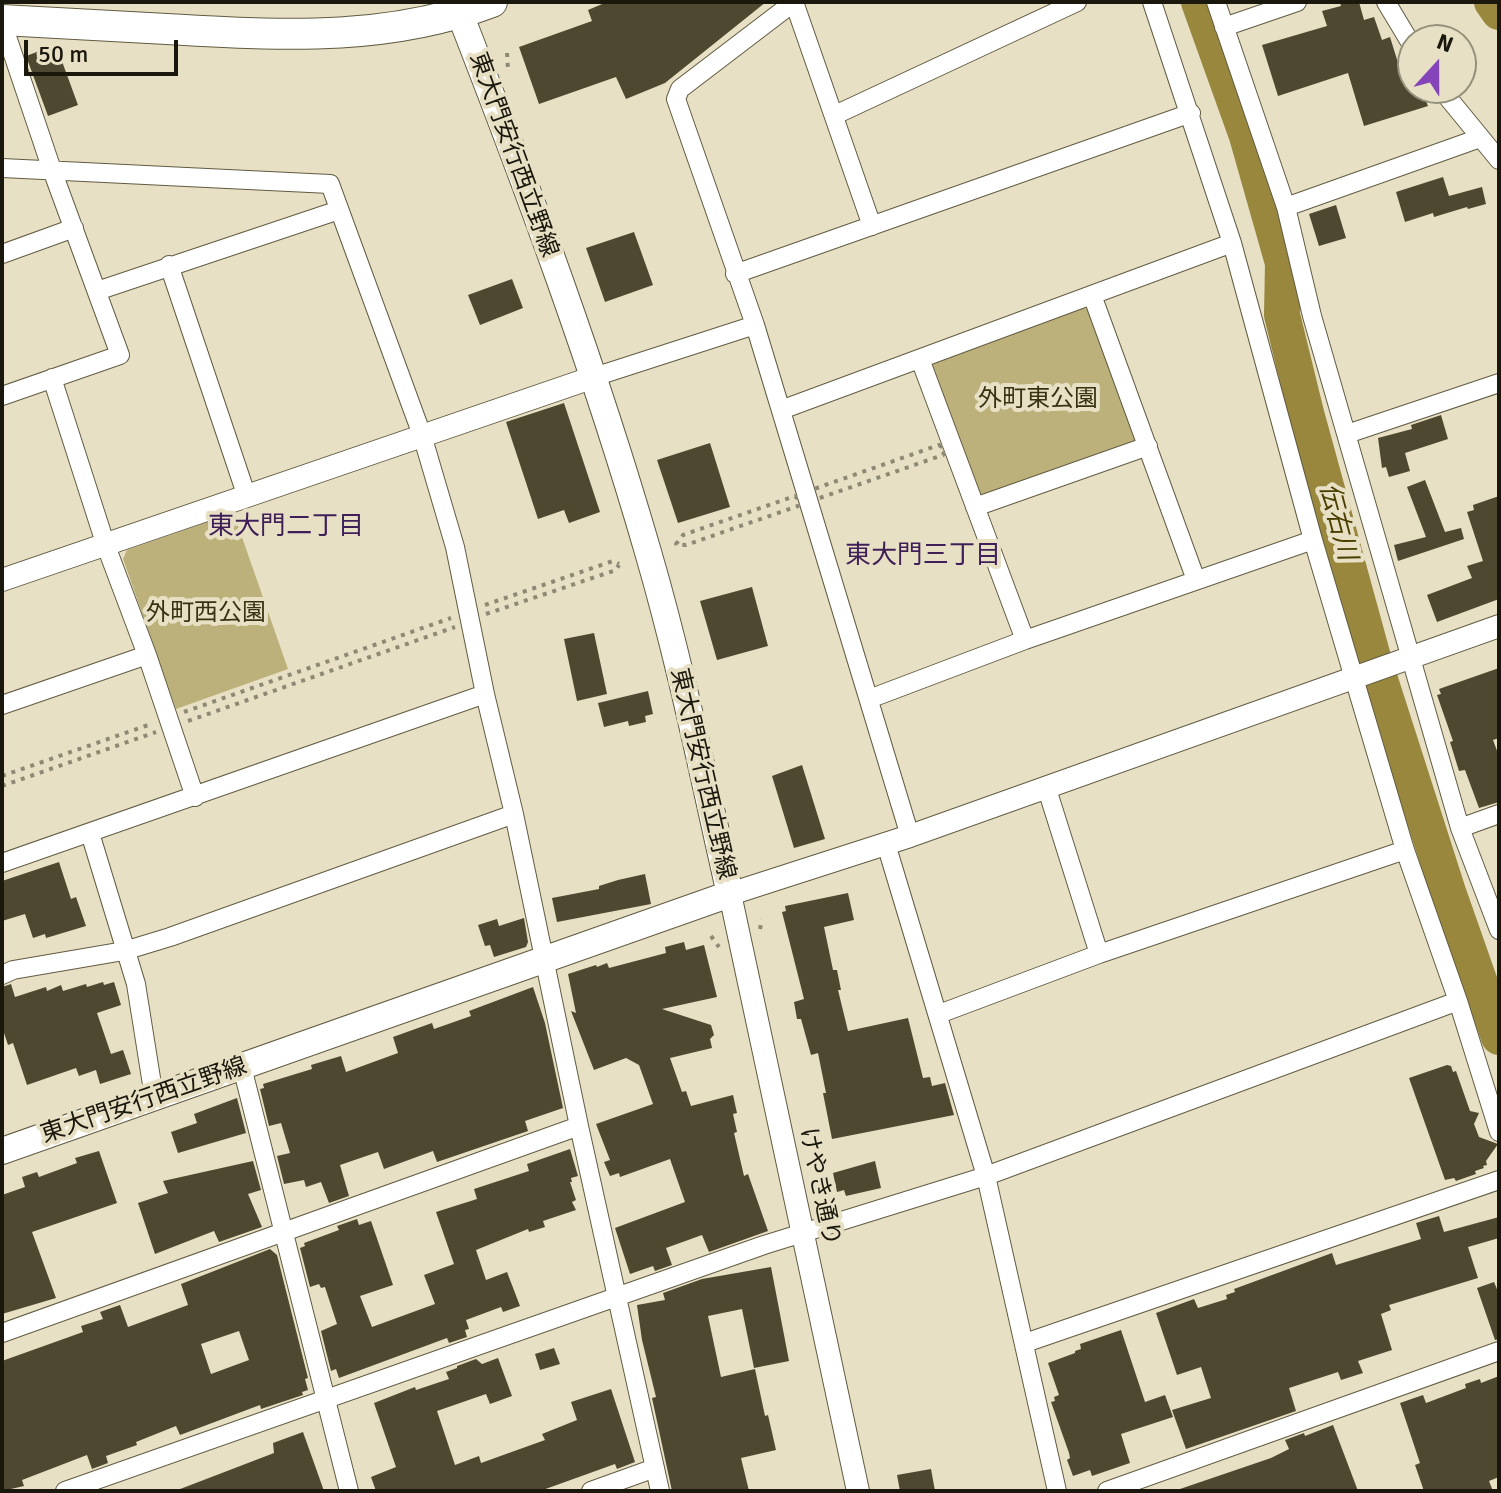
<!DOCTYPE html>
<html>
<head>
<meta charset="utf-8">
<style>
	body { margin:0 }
	#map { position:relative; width:1501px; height:1493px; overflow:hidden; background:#e7e0c4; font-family:Signika,sans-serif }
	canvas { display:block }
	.frame { position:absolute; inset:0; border:4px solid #1a180d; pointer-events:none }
	.north { position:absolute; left:1397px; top:24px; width:80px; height:80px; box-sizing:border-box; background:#e7e0c4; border:2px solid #95907b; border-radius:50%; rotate:21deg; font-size:22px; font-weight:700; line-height:32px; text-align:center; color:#1a180d }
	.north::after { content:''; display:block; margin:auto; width:28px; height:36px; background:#8544b9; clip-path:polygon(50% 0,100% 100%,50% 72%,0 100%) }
	.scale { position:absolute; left:24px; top:40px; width:154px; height:36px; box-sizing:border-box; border:4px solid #1a180d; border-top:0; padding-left:10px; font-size:24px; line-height:28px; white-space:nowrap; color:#1a180d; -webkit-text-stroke:6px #e7e0c4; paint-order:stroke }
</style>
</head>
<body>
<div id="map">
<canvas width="1501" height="1493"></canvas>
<div class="frame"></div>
<div class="north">N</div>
<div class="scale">50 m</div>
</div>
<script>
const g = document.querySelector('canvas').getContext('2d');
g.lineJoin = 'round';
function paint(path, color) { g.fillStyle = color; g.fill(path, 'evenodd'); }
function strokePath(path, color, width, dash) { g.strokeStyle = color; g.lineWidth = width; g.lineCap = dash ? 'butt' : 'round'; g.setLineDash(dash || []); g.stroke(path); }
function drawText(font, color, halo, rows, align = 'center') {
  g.font = font + ' Signika,"Noto Sans JP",sans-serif'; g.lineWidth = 8; g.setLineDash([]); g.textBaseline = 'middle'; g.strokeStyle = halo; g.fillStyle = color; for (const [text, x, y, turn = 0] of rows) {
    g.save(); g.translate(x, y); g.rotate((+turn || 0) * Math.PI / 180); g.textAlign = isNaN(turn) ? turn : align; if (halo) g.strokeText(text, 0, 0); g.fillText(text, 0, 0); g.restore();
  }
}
paint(new Path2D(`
	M1081,307L1090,310L1135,439L1131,447L977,497L931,367L935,358Z
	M228,515L236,520L288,669L176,709L123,559L127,550Z`), '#bdb17b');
strokePath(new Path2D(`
	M1199,2L1247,136L1283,263L1282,315L1306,413L1374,661L1448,892L1499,1037
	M1492,2L1499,12`), '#98873d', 36);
paint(new Path2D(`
	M607,2H766L665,83L626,99L616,77L539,104L519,47L592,21L588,10Z
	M1340,2H1359L1364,20L1374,17L1382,40L1390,37L1404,82L1413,80V94L1422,91L1428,106L1364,126L1348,73L1278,96L1262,45L1327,26L1322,11L1341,6Z
	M56,45L78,105L48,116L26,56Z
	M1443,177L1449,196L1482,187L1486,204L1468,209L1467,207L1434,217L1433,213L1405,222L1396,192Z
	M1336,205L1346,238L1319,246L1309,214Z
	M634,232L653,285L605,302L586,248Z
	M512,279L523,308L480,325L468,295Z
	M564,403L600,512L569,523L564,510L538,519L506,422Z
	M1441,415L1448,439L1405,453L1410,471L1389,477L1386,467L1382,468L1378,438L1412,429L1411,425Z
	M710,443L730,507L678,523L657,460Z
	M1425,480L1445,532L1461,528L1464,539L1398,561L1394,545L1426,537L1407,487Z
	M1499,496V599L1437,622L1427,595L1472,578L1467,566L1483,561L1467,512L1474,510L1473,505Z
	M752,587L768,646L717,660L700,601Z
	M594,633L607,694L577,701L564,639Z
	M1499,668V738L1493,740L1499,756V802L1479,808L1465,770L1459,771L1450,742L1453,741L1437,695L1441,694L1439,689Z
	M648,691L653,714L645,716L646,722L629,726L628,721L604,727L598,703Z
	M802,765L825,839L794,848L772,776Z
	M59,862L71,899L76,897L86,926L46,938L45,934L33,938L25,914L2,921V881Z
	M645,874L651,904L557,922L552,898L599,889V886L618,880Z
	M848,893L854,920L824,927L833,970H837L841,990H838L848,1031L908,1018L923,1078L930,1077L932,1086L945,1083L954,1115L832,1139L823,1093H826L818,1053L811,1055L801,1019H797L794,1002L804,999L782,912L786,911L785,906Z
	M524,918L528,942L526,947L494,957L490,945L485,946L478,925L497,919L499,926Z
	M684,942L686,950L704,945L717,997L662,1009L711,1025L714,1035L710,1039L712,1048L670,1058L682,1092L686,1091L691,1106L733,1095L737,1113L733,1114L737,1132L734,1133L744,1176L748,1174L768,1231L709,1252L702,1235L666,1248L672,1265L655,1271L653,1266L630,1274L615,1228L685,1202L670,1159L620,1177L619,1173L610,1176L604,1162L610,1160L596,1124L653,1104L639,1065L626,1058L594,1070L571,1011L576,1013L568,974L596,965L597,967L607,963L609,968L666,953L665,947Z
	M103,982L104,985L114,982L121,1005L97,1013L111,1054L123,1050L131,1074L100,1084L96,1070L79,1076L76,1068L27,1085L13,1043L8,1045L2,1027V987L11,984L15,997L46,987L47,991L61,985L63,991L86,984L87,987Z
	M533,987L545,1023L563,1108L525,1121L528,1131L437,1162L433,1151L384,1169L378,1152L340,1165L349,1196L329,1203L321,1182L306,1187L304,1180L284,1184L277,1156L290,1153L281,1123L269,1126L260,1089L264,1088L263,1084L312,1069L311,1065L341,1056L346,1072L398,1053L393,1037L432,1023L434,1029L471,1016L469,1011Z
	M1447,1065L1451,1066L1453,1072L1456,1071L1470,1111L1479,1113L1474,1124L1479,1137L1498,1144L1486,1161L1487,1165L1483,1166L1484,1168L1475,1171L1476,1174L1456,1181L1454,1178L1445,1180L1409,1078Z
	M237,1098L246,1133L178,1153L171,1132L197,1123L194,1114Z
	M570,1149L578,1176L571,1178L572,1182H570L576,1200L572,1202L576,1210L543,1221L545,1227L529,1232L528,1229L476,1250L486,1280L507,1272L520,1306L503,1312L501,1307L466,1320L469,1329L465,1330L467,1337L449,1343L447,1338L339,1378L336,1369L331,1371L321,1331L337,1324L325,1287L321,1288L319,1284L310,1287L300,1248L305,1246L304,1243L339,1230L337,1226L357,1219L359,1225L371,1221L393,1285L360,1296L372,1327L435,1304L424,1275L454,1264L436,1212L477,1199L474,1189L529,1171L527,1164Z
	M99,1151L117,1203L32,1232L56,1298L2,1314V1195L25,1187L22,1177L37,1172L39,1177L77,1163L75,1158Z
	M253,1161L261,1190L248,1194L262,1227L219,1242L214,1231L155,1254L138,1203L168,1193L163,1181Z
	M875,1161L881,1188L846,1196L844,1190L837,1192L833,1173Z
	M1439,1216L1444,1232L1499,1217V1238L1468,1247L1478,1278L1389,1305L1391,1310L1381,1314L1392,1350L1358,1361L1363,1373L1341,1380L1338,1372L1289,1388L1296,1411L1186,1449L1172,1410L1211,1398L1201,1367L1177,1375L1156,1313L1194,1299L1198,1308L1227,1299L1226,1295L1235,1292L1234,1289L1332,1253L1336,1265L1421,1239L1416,1223Z
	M270,1249L277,1255L308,1378L305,1379L308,1390L302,1392L303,1395L261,1409L260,1405L180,1435L176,1426L136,1442L137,1445L106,1456L108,1463L92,1469L87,1455L22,1480L24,1486L2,1491V1361L83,1332L81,1326L103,1319L100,1312L120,1305L128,1327L188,1305L181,1284ZM239,1331L249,1360L211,1374L201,1344Z
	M771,1267L789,1361L754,1368L742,1309L708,1316L721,1377L755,1369L765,1416L768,1415L776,1450L741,1458L749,1491H672L652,1398L656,1397L642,1340L637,1305L665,1300L663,1293L702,1279Z
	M1494,1282L1499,1294V1339L1495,1340L1477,1288Z
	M1121,1330L1145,1402L1165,1395L1173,1417L1121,1434L1130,1463L1092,1476L1090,1470L1073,1476L1067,1460L1070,1458L1069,1453L1051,1402L1055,1401L1054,1397L1059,1395L1048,1363L1075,1353V1351L1081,1349L1080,1344Z
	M554,1348L560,1364L540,1370L535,1354Z
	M498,1358L512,1396L490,1404L486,1394L437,1411L455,1465L479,1456L481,1463L545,1440L542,1434L577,1420L571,1402L611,1389L635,1462L617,1469L615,1464L540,1491H376L371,1477L396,1467L374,1403L415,1387L416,1390L449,1379L446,1372L457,1368V1366L476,1359L482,1364Z
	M1499,1376V1477L1489,1481L1493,1491H1424L1415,1465L1420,1463L1400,1403L1423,1395L1426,1403L1466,1388L1465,1384L1480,1379L1481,1383Z
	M1333,1425L1358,1491H1181L1180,1489L1271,1458L1289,1449L1285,1440L1304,1433L1305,1436Z
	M303,1432L324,1491H175L274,1453L273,1443Z
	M931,1469L935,1491H900L897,1475Z`), '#4e4830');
const minor = new Path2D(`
	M794,2L680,89L676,99L755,325L910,836
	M794,2L872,226
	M1152,2L1232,243L1313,540L1405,850L1458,1001L1499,1132
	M1216,2L1286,207L1312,316L1460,828L1499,930
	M1386,2L1413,47
	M2,22L52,170L120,355L2,396
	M1224,27L1297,2
	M1440,88L1499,160
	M835,115L1077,2
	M2,168L330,184L422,435L455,547L485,694L514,814L579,1126L660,1491
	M1286,207L1480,138
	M2,254L74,228
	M169,265L247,497
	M735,274L1191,113
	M97,291L339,210
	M1092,295L1196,580
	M920,359L1025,640
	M594,377L755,325
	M52,378L106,546L147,655L195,797
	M781,410L1232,243
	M1347,434L1499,383
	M975,507L1148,446
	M869,699L1025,640L1313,540
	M2,705L147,655
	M1046,786L1099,954
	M1460,828L1499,814
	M90,833L136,984L154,1097
	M886,844L986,1176L1057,1491
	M2,863L485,694
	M2,975L13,970L124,951L170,937L514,814
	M939,1014L1099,954L1405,850
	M242,1067L349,1491
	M2,1333L579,1126
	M1025,1343L1499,1180
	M65,1491L764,1245L986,1176L1458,1001
	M591,1491L655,1468
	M1107,1491L1499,1351`);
const tertiary = new Path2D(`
	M2,580L594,377
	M858,1491L730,894L910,836L1499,626`);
const secondary = new Path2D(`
	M2,1151L730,894C704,780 681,665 648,552C595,369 529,191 460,14`);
const trunk = new Path2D(`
	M2,20C63,23 124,27 185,30C290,36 392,40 492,2`);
strokePath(minor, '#615b42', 20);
strokePath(tertiary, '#615b42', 24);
strokePath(secondary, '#615b42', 28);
strokePath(trunk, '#615b42', 32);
strokePath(new Path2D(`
	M507,53L508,70
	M939,445L945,449L943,455L817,499L813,495L814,489Z
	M795,496L799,500L798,506L686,545L676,544L683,535Z
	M485,605L613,561L619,564
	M486,614L616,570L619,565
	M184,712L451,618
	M188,721L455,627
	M2,776L151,724
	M2,786L156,732
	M760,929L762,919
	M711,936L719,947`), '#8e8974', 4, [4, 6]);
strokePath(minor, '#fff', 18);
strokePath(tertiary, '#fff', 22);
strokePath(secondary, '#fff', 26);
strokePath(trunk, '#fff', 30);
drawText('24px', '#1a180d', '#e7e0c4', [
	["東大門安行西立野線",513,155,70],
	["東大門安行西立野線",702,774,77],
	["東大門安行西立野線",144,1101,-19],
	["けやき通り",819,1187,78]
]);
drawText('24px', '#393211', '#e7e0c4', [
	["外町東公園",1038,400],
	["外町西公園",206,614]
]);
drawText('italic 26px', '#4b3f00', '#e7e0c4', [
	["伝右川",1337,522,75]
]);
drawText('26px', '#3e1f58', '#e7e0c4', [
	["東大門二丁目",286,527],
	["東大門三丁目",923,556]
]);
</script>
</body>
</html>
